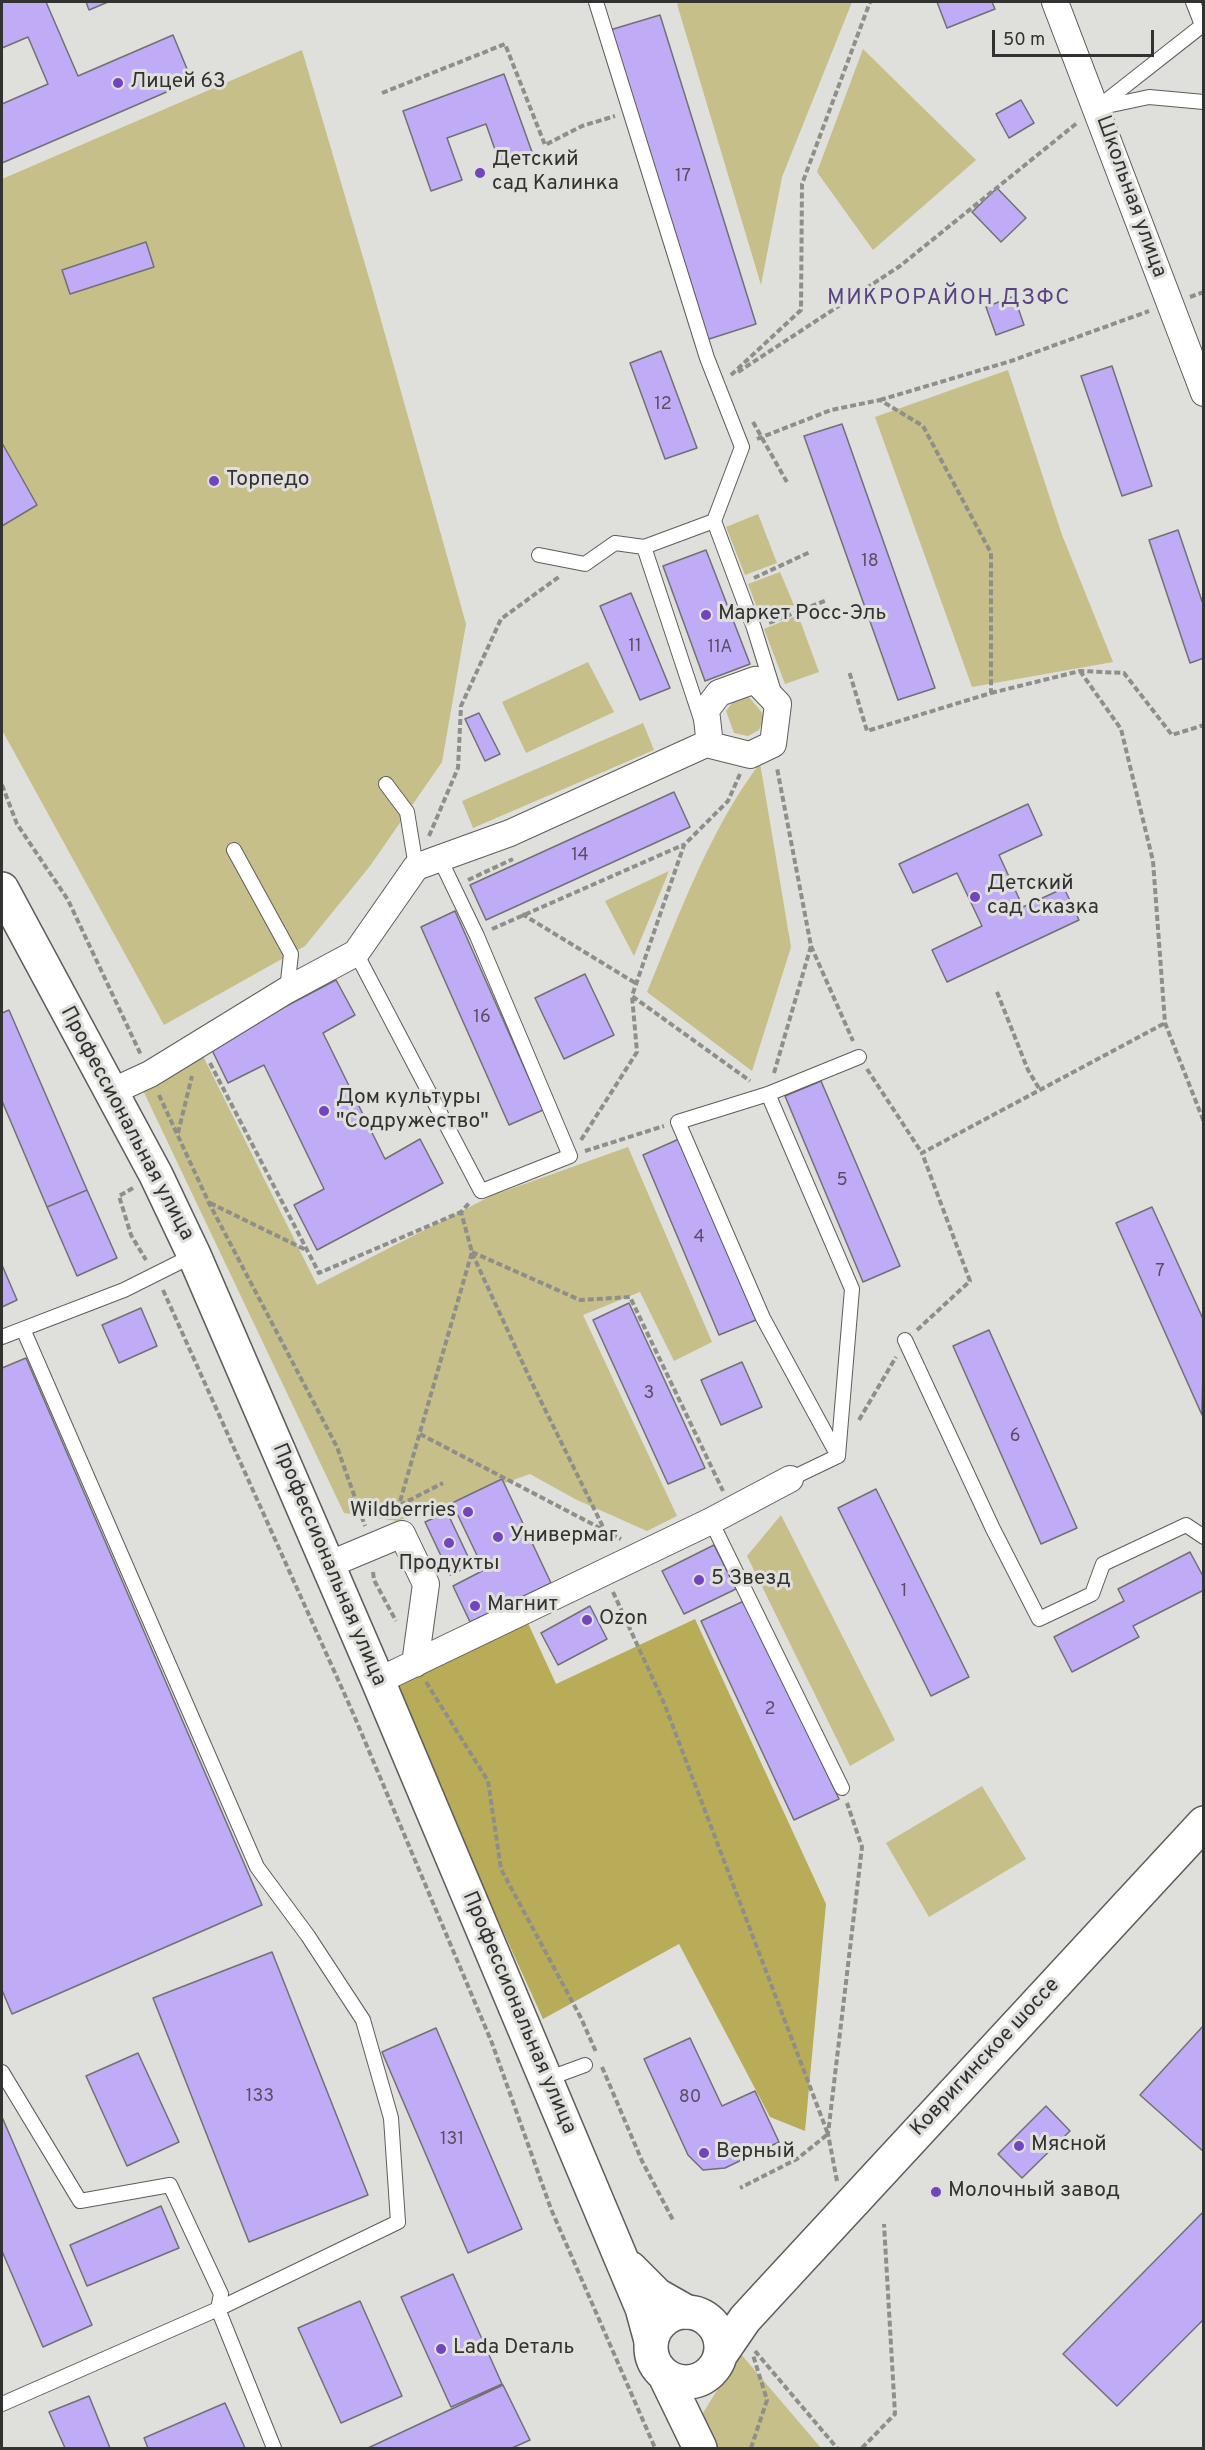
<!DOCTYPE html>
<html>
<head>
<meta charset="utf-8">
<style>
	body { margin:0 }
	#map { position:relative; width:1205px; height:2450px; overflow:hidden; background:#dfdfdb; font-family:Overpass,sans-serif }
	canvas { display:block }
	.frame { position:absolute; inset:0; border:3px solid #323230; pointer-events:none }
	.scale { position:absolute; left:992px; top:30px; width:162px; height:27px; box-sizing:border-box; border:3px solid #323230; border-top:0; padding-left:8px; font-size:18px; line-height:21px; white-space:nowrap; color:#323230; -webkit-text-stroke:4px #dfdfdb; paint-order:stroke }
</style>
</head>
<body>
<div id="map">
<canvas width="1205" height="2450"></canvas>
<div class="frame"></div>
<div class="scale">50 m</div>
</div>
<script>
const g = document.querySelector('canvas').getContext('2d');
g.lineJoin = 'round';
function paint(path, color) { g.fillStyle = color; g.fill(path, 'evenodd'); }
function strokePath(path, color, width, dash) { g.strokeStyle = color; g.lineWidth = width; g.lineCap = dash ? 'butt' : 'round'; g.setLineDash(dash || []); g.stroke(path); }
function drawText(font, color, halo, rows, align = 'center') {
  g.font = font + ' Overpass,sans-serif'; g.lineWidth = 6; g.setLineDash([]); g.textBaseline = 'middle'; g.strokeStyle = halo; g.fillStyle = color; for (const [text, x, y, turn = 0] of rows) {
    g.save(); g.translate(x, y); g.rotate((+turn || 0) * Math.PI / 180); g.textAlign = isNaN(turn) ? turn : align; if (halo) g.strokeText(text, 0, 0); g.fillText(text, 0, 0); g.restore();
  }
}
paint(new Path2D(`
	M682,2H852L782,177L761,285L677,4Z
	M863,49L976,160L873,250L817,172Z
	M302,50L372,288L466,624L442,762L370,866L305,946L164,1025L2,730V179Z
	M1008,370L1062,535L1113,662L972,687L875,417Z
	M758,514L777,563L745,575L726,527Z
	M780,572L794,605L761,618L748,584Z
	M798,615L819,672L785,684L764,629Z
	M588,662L614,712L526,753L502,702Z
	M748,696L765,716L759,730L748,736L734,733L726,711L735,699Z
	M643,723L654,750L473,828L462,801Z
	M760,763L791,947L752,1071L647,992C680,913 709,831 760,763Z
	M669,871L634,956L605,901Z
	M200,1050L317,1285L491,1196L628,1147L712,1342L674,1361L640,1292L583,1315L677,1516L647,1531L575,1499L530,1474L397,1521L344,1513L140,1084Z
	M781,1515L895,1740L850,1766L747,1556Z
	M982,1786L1026,1859L929,1917L886,1843Z
	M740,2353L821,2448H715L703,2413Z`), '#c6bf89');
paint(new Path2D(`
	M695,1619L826,1904L805,2131L770,2117L679,1944L543,2019L393,1689L527,1621L556,1684Z`), '#b8ac58');
const building = new Path2D(`
	M2,2H46L78,76L173,35L192,81L2,163V104L48,84L28,37L2,48Z
	M86,2H108L89,10Z
	M937,2H992L995,9L947,28Z
	M660,15L756,324L706,340L610,30Z
	M504,74L532,152L500,164L486,124L447,138L462,180L431,191L403,111Z
	M1021,100L1034,123L1009,138L996,114Z
	M997,188L1026,218L1001,242L972,212Z
	M146,242L154,267L70,294L62,270Z
	M1014,296L1024,325L996,335L986,307Z
	M661,351L697,448L665,459L630,363Z
	M1112,366L1152,486L1122,496L1081,376Z
	M842,424L935,688L898,700L804,436Z
	M2,443L37,505L2,526Z
	M1178,530L1204,607V658L1190,663L1149,540Z
	M706,550L750,664L705,681L663,566Z
	M631,593L670,688L640,700L600,606Z
	M479,713L500,754L485,761L465,719Z
	M674,792L690,827L486,920L470,885Z
	M1028,804L1042,835L999,855L1023,907L1064,888L1079,920L947,982L932,950L982,926L957,873L913,893L899,864Z
	M455,911L543,1110L509,1125L421,927Z
	M585,974L614,1035L564,1059L535,998Z
	M336,980L355,1015L323,1033L385,1159L420,1139L443,1183L317,1250L294,1205L324,1189L264,1065L228,1083L210,1046Z
	M9,1010L87,1190L47,1207L2,1101V1013Z
	M821,1081L900,1266L863,1282L785,1096Z
	M679,1139L756,1320L719,1335L643,1155Z
	M87,1190L117,1258L77,1276L47,1207Z
	M1152,1207L1204,1321L1202,1415L1116,1223Z
	M2,1265L17,1300L2,1307Z
	M629,1303L705,1468L668,1484L593,1320Z
	M141,1308L157,1346L119,1363L102,1325Z
	M989,1330L1077,1528L1041,1544L953,1346Z
	M26,1358L262,1905L12,2014L2,1990V1368Z
	M742,1362L762,1407L721,1425L701,1380Z
	M502,1479L551,1583L470,1622L453,1586L484,1570L452,1503Z
	M876,1489L969,1677L931,1696L838,1508Z
	M447,1512L472,1565L450,1575L425,1522Z
	M714,1545L736,1589L684,1614L662,1571Z
	M1190,1552L1204,1578V1590L1133,1626L1139,1637L1072,1672L1054,1637L1124,1601L1118,1589Z
	M746,1600L839,1799L794,1820L701,1621Z
	M590,1606L607,1639L558,1665L541,1633Z
	M272,1952L368,2195L249,2242L153,1998Z
	M1204,2025V2152L1140,2095Z
	M436,2028L522,2229L468,2253L382,2052Z
	M690,2038L722,2106L755,2091L779,2142L725,2168L703,2170L688,2155L644,2059Z
	M138,2053L179,2142L127,2166L86,2076Z
	M1046,2106L1070,2131L1022,2178L998,2154Z
	M2,2117L92,2325L43,2347L2,2251Z
	M161,2206L179,2248L87,2286L70,2245Z
	M1204,2211V2319L1117,2406L1063,2354Z
	M453,2274L502,2384L451,2407L401,2297Z
	M360,2301L402,2396L341,2423L298,2328Z
	M503,2385L530,2440L512,2448H368Z
	M89,2396L110,2448H65L49,2412Z
	M225,2403L245,2448H148L144,2438Z`);
paint(building, '#c0abf6');
strokePath(building, '#717074', 1.5);
const lane = new Path2D(`
	M596,2L707,358L742,447L714,521L754,628L774,692
	M1193,2L1202,25
	M1102,107L1149,97L1204,102
	M1097,108L1204,24
	M539,555L585,564L615,543L644,547
	M701,719L644,547L714,521
	M386,784L407,812L416,867
	M234,850L291,954L287,990
	M440,859L477,936L570,1156L482,1191
	M356,953L481,1191
	M768,1094L852,1289L838,1456L790,1479
	M23,1329L257,1867L308,1936L363,2020L391,2118L398,2222L218,2309L274,2448
	M2,1337L124,1290L194,1255
	M905,1340L993,1529L1039,1619L1092,1594L1103,1564L1186,1525L1204,1537
	M838,1456L763,1318L678,1122L768,1094L859,1057
	M711,1521L842,1788
	M2,2072L80,2201L170,2185L221,2294L218,2309L2,2404
	M547,2079L585,2065`);
const street = new Path2D(`
	M1055,2L1204,393
	M111,1092L150,1074L287,990L356,953L416,867L510,833L706,744L750,755L773,744L778,704L755,680L719,693L706,710L710,745
	M328,1565L402,1534L426,1584L415,1664
	M378,1681L711,1521L790,1479`);
const secondary = new Path2D(`
	M2,889L156,1175L194,1255L378,1681L642,2308L651,2341
	M630,2268L657,2295L687,2312`);
const primary = new Path2D(`
	M651 2347a35 35 0 1 1 70 0a35 35 0 1 1-70 0Z
	M721,2354L745,2319L768,2294L1204,1823
	M665,2376L700,2448`);
strokePath(lane, '#5e5d5a', 16);
strokePath(street, '#5e5d5a', 28);
strokePath(secondary, '#5e5d5a', 36);
strokePath(primary, '#5e5d5a', 36);
strokePath(new Path2D(`
	M382,93L505,44L545,145L582,126L615,116
	M1190,297L1204,292
	M738,372L900,266L1077,123
	M731,375L801,310L802,184L870,2
	M880,400L1011,361L1149,311
	M753,422L788,484
	M757,439L831,410L880,400L923,426L991,553V693L867,731L849,671
	M754,578L810,552
	M769,623L827,600
	M1080,671L1121,729L1153,861L1165,1023L1204,1122
	M991,693L1080,671L1124,673L1172,735L1204,725
	M740,774L728,801L684,845L632,996L750,1081
	M2,785L17,824L68,900L141,1055
	M429,836L458,768L461,706L501,619L560,576
	M468,880L513,859
	M522,914L637,984
	M492,929L683,845
	M811,946L853,1041
	M997,992L1028,1070L1040,1090
	M210,1063L319,1273L461,1212
	M867,1069L922,1153
	M774,1073L811,946L777,768
	M159,1095L209,1203L337,1447L365,1526
	M178,1133L192,1076
	M581,1140L637,1052L632,996
	M585,1151L664,1126
	M133,1188L119,1196L131,1235L146,1260
	M210,1203L306,1250
	M472,1252L580,1300L630,1297L723,1491
	M472,1253L531,1381L605,1531
	M163,1290L353,1713L492,2043L551,2209L655,2448
	M917,1330L970,1281L922,1153L1165,1023
	M859,1420L896,1357
	M420,1434L621,1539
	M400,1505L443,1483
	M379,1516L399,1505L472,1252L461,1212L470,1202
	M373,1572L374,1580L396,1621
	M613,1592L664,1703L828,2134L797,2159L740,2188
	M426,1682L488,1781L501,1869L581,2018L596,2052
	M602,2067L642,2161L674,2222
	M837,2181L828,2134L862,1847L847,1803
	M755,2351L837,2448
	M751,2448L767,2400L753,2355
	M862,2448L895,2414L884,2224`), '#8e8e8b', 4, [6, 3]);
strokePath(lane, '#fff', 14);
strokePath(street, '#fff', 26);
strokePath(secondary, '#fff', 33);
strokePath(primary, '#fff', 33);
for (const [x, y, r, color] of [
	[118,83,6,"#7245bd"],
	[480,173,6,"#7245bd"],
	[214,481,6,"#7245bd"],
	[706,615,6,"#7245bd"],
	[975,897,6,"#7245bd"],
	[324,1111,6,"#7245bd"],
	[468,1512,6,"#7245bd"],
	[498,1537,6,"#7245bd"],
	[449,1543,6,"#7245bd"],
	[699,1580,6,"#7245bd"],
	[475,1606,6,"#7245bd"],
	[587,1620,6,"#7245bd"],
	[1019,2146,6,"#7245bd"],
	[704,2153,6,"#7245bd"],
	[936,2192,6,"#7245bd"],
	[441,2349,6,"#7245bd"]
]) { const dot = new Path2D(); dot.arc(x, y, r, 0, 2 * Math.PI); g.fillStyle = color; g.fill(dot); strokePath(dot, '#dfdfdb', 2); }
drawText('18px', '#565062', null, [
	["17",683,177],
	["12",663,405],
	["18",870,562],
	["11",635,647],
	["11А",720,648],
	["14",580,856],
	["16",482,1018],
	["5",842,1181],
	["4",699,1238],
	["7",1160,1272],
	["3",649,1394],
	["6",1015,1437],
	["1",904,1592],
	["2",770,1710],
	["133",260,2097],
	["80",690,2098],
	["131",452,2140]
]);
drawText('21px', '#323230', '#dfdfdb', [
	["Лицей 63",130,83],
	["Детский",492,161],
	["сад Калинка",492,185],
	["Торпедо",226,481],
	["Маркет Росс-Эль",718,615],
	["Детский",987,885],
	["сад Сказка",987,909],
	["Дом культуры",336,1099],
	["\"Содружество\"",336,1123],
	["Wildberries",456,1512,"right"],
	["Универмаг",510,1537],
	["Продукты",449,1565,"center"],
	["5 Звезд",711,1580],
	["Магнит",487,1606],
	["Ozon",599,1620],
	["Мясной",1031,2146],
	["Верный",716,2153],
	["Молочный завод",948,2192],
	["Lada Dеталь",453,2349]
], 'left');
drawText('21px', '#323230', '#dfdfdb', [
	["Школьная улица",1130,197,70],
	["Профессиональная улица",126,1124,62],
	["Профессиональная улица",328,1565,67],
	["Профессиональная улица",518,2013,67],
	["Ковригинское шоссе",986,2058,-47]
]);
g.letterSpacing = '1.5px';
drawText('22px', '#584482', '#dfdfdb', [
	["МИКРОРАЙОН ДЗФС",949,300]
]);
g.letterSpacing = '0px';
</script>
</body>
</html>
